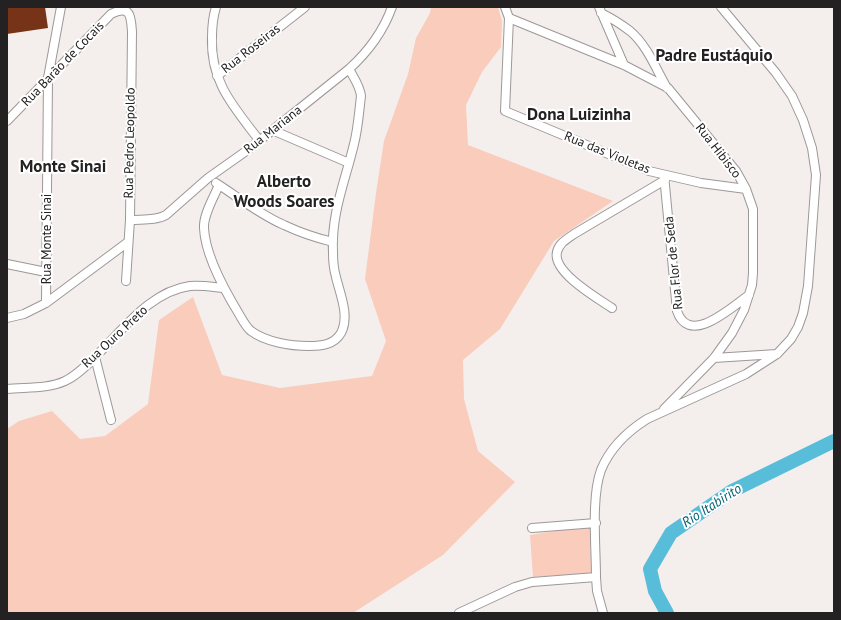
<!DOCTYPE html>
<html>
<head>
<meta charset="utf-8">
<style>
	body { margin:0 }
	#map { position:relative; width:841px; height:620px; overflow:hidden; background:#f4efed; font-family:"PT Sans",sans-serif }
	canvas { display:block }
	.frame { position:absolute; inset:0; border:8px solid #232121; pointer-events:none }
</style>
</head>
<body>
<div id="map">
<canvas width="841" height="620"></canvas>
<div class="frame"></div>
</div>
<script>
const g = document.querySelector('canvas').getContext('2d');
g.lineJoin = 'round';
function paint(path, color) { g.fillStyle = color; g.fill(path, 'evenodd'); }
function strokePath(path, color, width, dash) { g.strokeStyle = color; g.lineWidth = width; g.lineCap = dash ? 'butt' : 'round'; g.setLineDash(dash || []); g.stroke(path); }
function drawText(font, color, halo, rows, align = 'center') {
  g.font = font + ' "PT Sans",sans-serif'; g.lineWidth = 4; g.setLineDash([]); g.textBaseline = 'middle'; g.strokeStyle = halo; g.fillStyle = color; for (const [text, x, y, turn = 0] of rows) {
    g.save(); g.translate(x, y); g.rotate((+turn || 0) * Math.PI / 180); g.textAlign = isNaN(turn) ? turn : align; if (halo) g.strokeText(text, 0, 0); g.fillText(text, 0, 0); g.restore();
  }
}
paint(new Path2D(`
	M431,7H498L502,21L501,47L482,72L466,105L468,145L613,201L554,241L500,329L463,360L464,399L478,451L515,482L443,555L353,613H7V429L19,421L52,411L80,439L105,436L148,404L159,320L193,297L222,375L280,388L372,376L386,341L365,279L376,193L384,141L408,74L416,38L430,13Z
	M590,525L591,573L533,577L530,535Z`), '#f9ccbc');
strokePath(new Path2D(`
	M667,613L655,591L650,569L671,533L732,491L834,441`), '#57bdd9', 14);
paint(new Path2D(`
	M7,7H45L48,28L7,34Z`), '#763318');
const minor = new Path2D(`
	M216,7C213,17 212,27 212,37C210,82 234,107 259,140
	M505,7L509,18L505,111L649,171L701,183L746,189
	M599,7L624,65
	M601,13C611,18 621,24 630,31C647,45 656,69 667,88
	M509,18L624,65L668,88L736,171L746,189L753,209V273L752,285L744,310L732,333L714,358L664,409
	M217,76L305,7
	M7,121L111,14C131,4 131,17 132,32L130,220L126,281
	M272,130L349,163
	M664,175L677,311C689,347 732,307 749,295
	M216,183C238,197 259,214 284,225C299,232 316,238 333,242
	M219,185C214,197 203,215 204,228C205,255 225,291 239,314C242,319 246,327 251,331C266,342 290,346 309,346C321,346 334,345 341,333C350,316 340,294 336,277C334,270 333,261 333,253C331,213 345,182 354,144C358,129 359,112 361,96C360,86 354,78 349,69
	M130,220C142,219 156,221 166,215L208,178L249,149L349,69C369,51 383,32 392,7
	M7,264L46,272
	M46,303L48,78L61,7
	M612,308C597,298 552,272 557,252C559,243 567,239 574,234L665,180
	M7,318L24,314L46,303L128,242
	M95,357L111,420
	M714,358L777,354
	M7,389C25,387 48,389 65,381C78,375 90,362 100,352C125,327 152,291 190,286C201,285 213,287 224,288
	M532,528L596,523
	M459,613L515,587L532,582L596,577
	M603,613L597,591L596,577C596,547 591,497 601,470C610,448 628,431 647,419L746,374L777,354L791,339L798,327L803,313L808,286L816,175L812,148L803,120L792,96L776,73L721,7`);
strokePath(minor, '#9d9897', 10);
strokePath(minor, '#fff', 8);
drawText('13px', '#232121', '#fff', [
	["Rua Roseiras",251,49,-38],
	["Rua Barão de Cocais",63,64,-46],
	["Rua Mariana",273,130,-38],
	["Rua Pedro Leopoldo",130,143,-89],
	["Rua Hibisco",718,151,52],
	["Rua das Violetas",607,153,22],
	["Rua Monte Sinai",47,239,-90],
	["Rua Flor de Seda",674,263,-96],
	["Rua Ouro Preto",115,337,-43]
]);
drawText('italic 14px', '#076073', '#fff', [
	["Rio Itabirito",712,506,-33]
]);
drawText('bold 17px', '#232121', '#fff', [
	["Padre Eustáquio",714,56],
	["Dona Luizinha",579,115],
	["Monte Sinai",63,167],
	["Alberto",284,182],
	["Woods Soares",284,202]
]);
</script>
</body>
</html>
